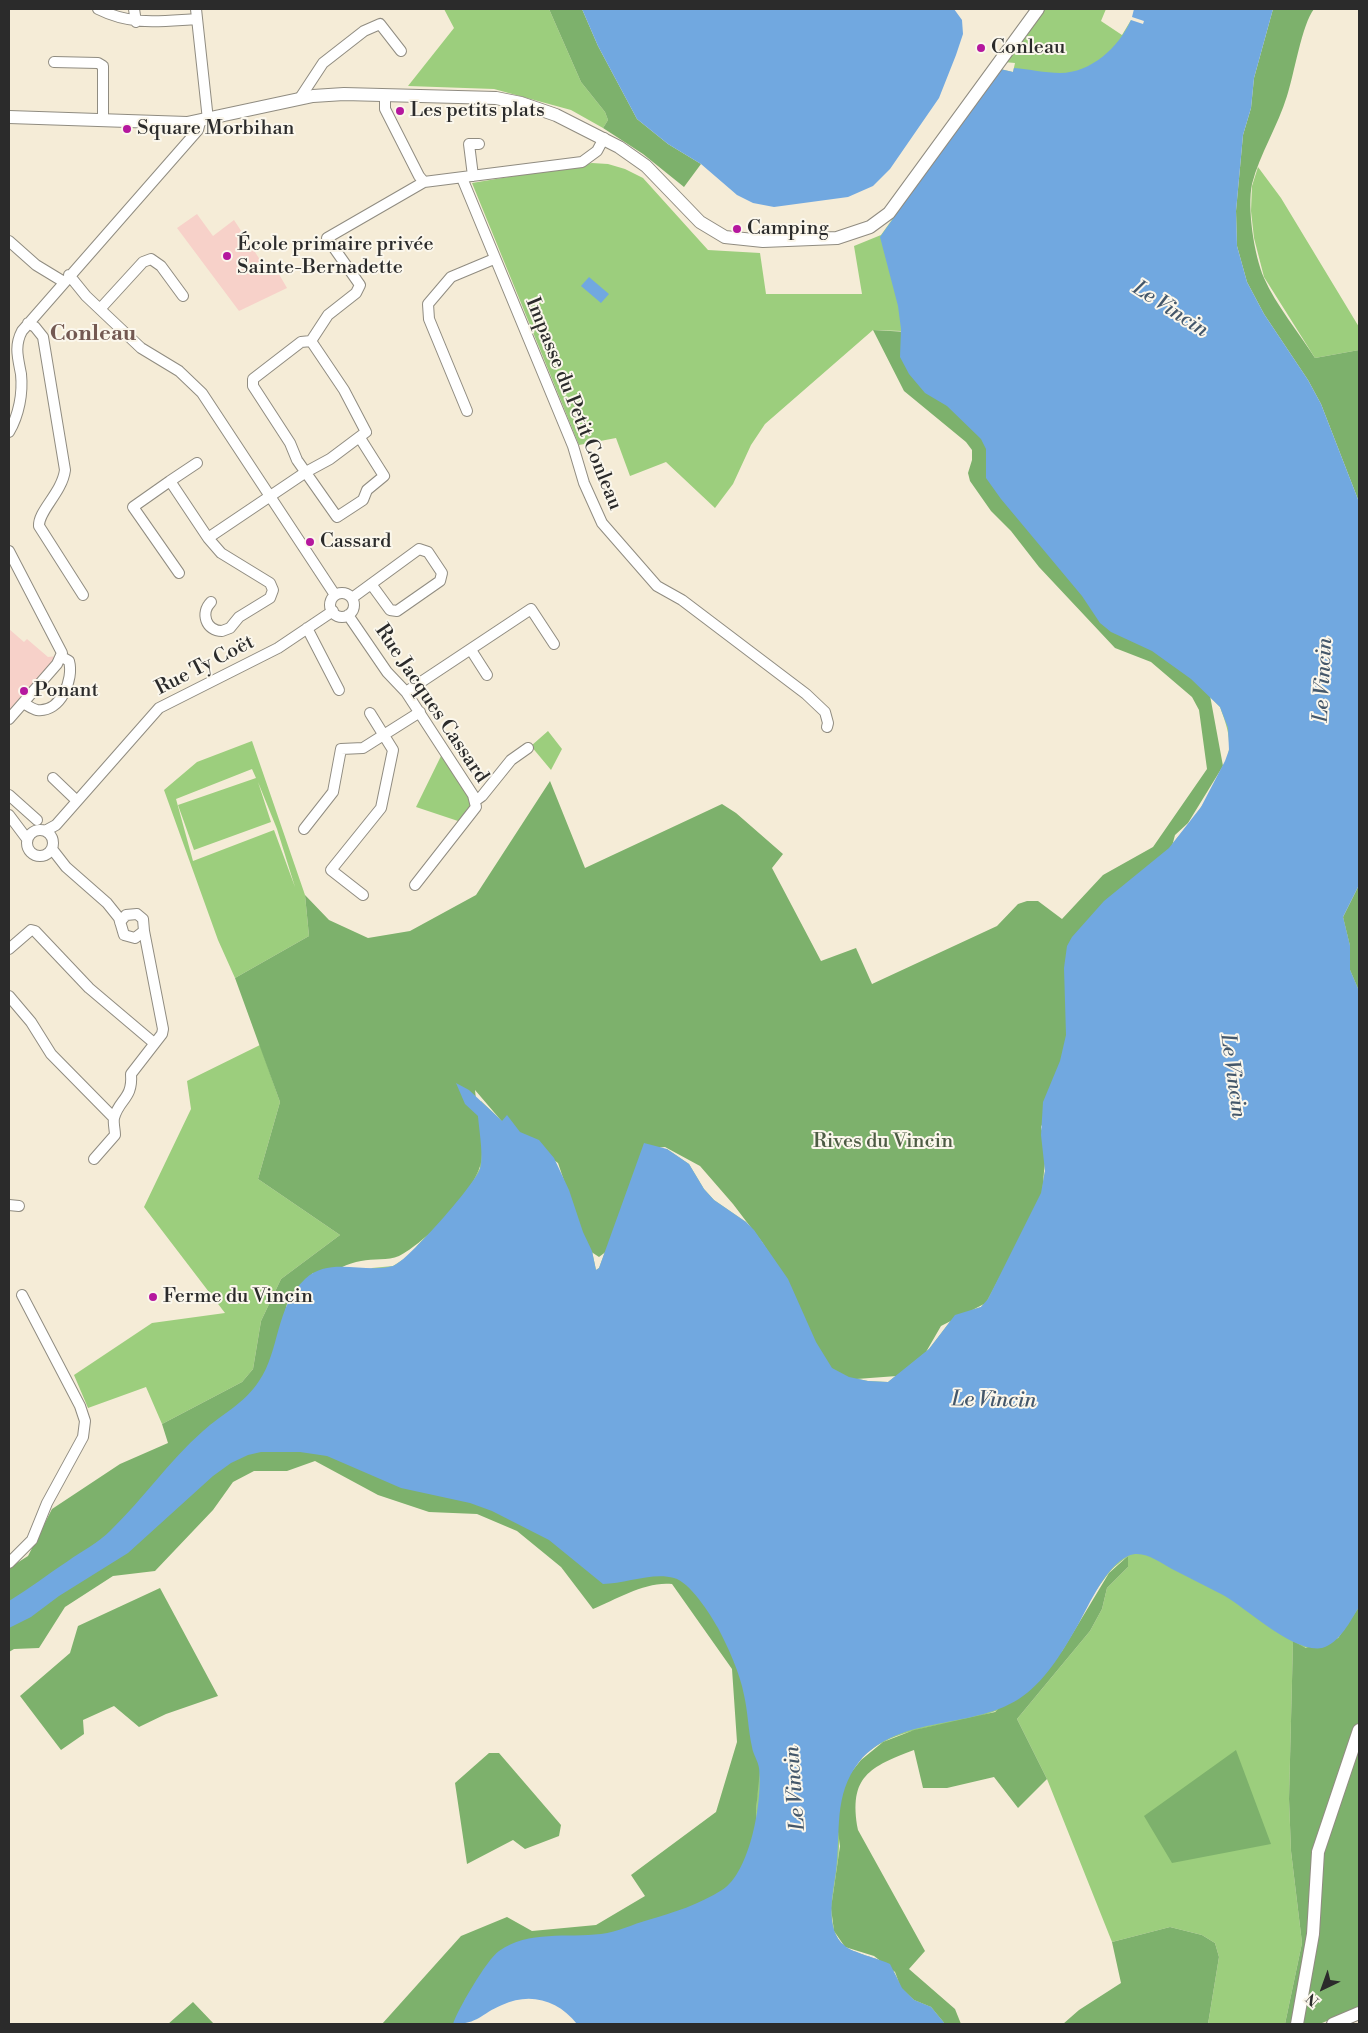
<!DOCTYPE html>
<html>
<head>
<meta charset="utf-8">
<style>
	body { margin:0 }
	#map { position:relative; width:1368px; height:2033px; overflow:hidden; background:#f5ecd7; font-family:"Libre Bodoni",serif }
	canvas { display:block }
	.frame { position:absolute; inset:0; border:10px solid #2b2b2b; pointer-events:none }
	.north { position:absolute; left:1298px; top:1963px; width:50px; height:50px; -webkit-text-stroke:4px #fbf7ec; paint-order:stroke; rotate:222deg; font-size:14px; font-weight:700; line-height:20px; text-align:center; color:#2b2b2b }
	.north::after { content:''; display:block; margin:auto; width:18px; height:22px; background:#2b2b2b; clip-path:polygon(50% 0,100% 100%,50% 72%,0 100%) }
</style>
</head>
<body>
<div id="map">
<canvas width="1368" height="2033"></canvas>
<div class="frame"></div>
<div class="north">N</div>
</div>
<script>
const g = document.querySelector('canvas').getContext('2d');
g.lineJoin = 'round';
function paint(path, color) { g.fillStyle = color; g.fill(path, 'evenodd'); }
function strokePath(path, color, width, dash) { g.strokeStyle = color; g.lineWidth = width; g.lineCap = dash ? 'butt' : 'round'; g.setLineDash(dash || []); g.stroke(path); }
function drawText(font, color, halo, rows, align = 'center') {
  g.font = font + ' "Libre Bodoni",serif'; g.lineWidth = 4; g.setLineDash([]); g.textBaseline = 'middle'; g.strokeStyle = halo; g.fillStyle = color; for (const [text, x, y, turn = 0] of rows) {
    g.save(); g.translate(x, y); g.rotate((+turn || 0) * Math.PI / 180); g.textAlign = isNaN(turn) ? turn : align; if (halo) g.strokeText(text, 0, 0); g.fillText(text, 0, 0); g.restore();
  }
}
paint(new Path2D(`
	M197,214L213,236L234,220L268,272L276,269L287,288L239,311L177,228Z
	M9,629L24,642L27,639L48,657L58,656L9,711Z`), '#f7d1c9');
paint(new Path2D(`
	M444,9H549L581,82L605,112L608,120L603,128L571,110L494,89L408,86L454,28Z
	M1043,9H1106L1101,21L1122,35L1131,20L1275,570L1150,1221L909,1389L266,1370L372,1268L393,1266L407,1257L470,1187L480,1168L481,1101L502,1121L592,1251L596,1270L599,1268L615,1225L667,1149L689,1164L704,1189L714,1200L746,1222L827,1361L849,1377L868,1381L888,1382L929,1349L955,1315L981,1307L988,1299L1041,1193L1045,1171L1041,1135L1169,848C1188,825 1227,779 1229,749C1230,733 1225,721 1220,707L986,469L901,331L873,330L765,424L751,445L733,484L715,508L666,462L630,476L616,438L579,445L472,183L592,163L608,164L625,169L643,178L708,250L760,253L766,294H862L854,246L881,235L1000,69L1013,72L1015,63L1004,62Z
	M1258,167L1281,198L1359,327V350L1315,358L1264,277L1254,238L1251,211L1252,186Z
	M548,731L562,749L551,770L531,746Z
	M252,741L305,895L309,936L235,978L218,940L164,790L197,762ZM252,769L256,778L178,805L194,850L271,822L258,782L277,829L295,887L274,830L193,861L176,799Z
	M441,756L473,801L461,822L416,807Z
	M1343,917L1350,946V970L1359,991V1607C1347,1626 1333,1653 1307,1648C1302,1647 1297,1643 1293,1642L1289,1799L1291,1851L1302,1943L1285,2024H1208L1219,1957L1215,1943L1202,1935L1170,1927L1112,1942L1047,1779L1017,1719L1090,1631L1102,1609L1107,1588L1128,1567V1556C1121,1562 1113,1567 1108,1574C1077,1613 1064,1662 1025,1695C971,1739 867,1707 841,1795C836,1813 841,1829 839,1847C839,1856 837,1865 836,1874C833,1896 825,1928 844,1946C851,1952 879,1959 890,1964L902,1988L914,2000L931,2007L945,2024H604L593,2011L554,1983L508,1996L462,2020L473,2002L502,1974L526,1969L534,1955L562,1948L583,1954L657,1930L731,1900L744,1888L753,1873L759,1848L756,1811L759,1767L752,1748L744,1694L722,1635L712,1617L682,1581L673,1577H656L603,1584L549,1540L507,1517L470,1503L401,1488L343,1461L318,1454L316,1422L310,1392L314,1377L326,1360L341,1353L363,1356L374,1372L402,1384L452,1361L484,1335L533,1327L569,1338L619,1385L643,1412L683,1426L734,1454L757,1473L773,1496L772,1529L760,1591L769,1652L791,1720L799,1787L798,1819L837,1824L839,1774L817,1629L819,1590L826,1561L846,1521L872,1499L934,1479H1001L1108,1490L1158,1471L1197,1448L1229,1398L1248,1256L1255,1135L1276,1020L1310,940L1319,926Z
	M260,1045L280,1102L258,1179L340,1235L281,1279L261,1321L253,1369L242,1382L162,1424L146,1387L88,1408L74,1375L152,1323L225,1313L144,1207L191,1109L187,1081Z`), '#9cce7d');
paint(new Path2D(`
	M549,9H582L598,46L637,119L668,144L701,164L684,187L643,154L603,128L608,120L605,112L581,82Z
	M1273,9H1314C1302,24 1294,75 1287,96C1278,126 1260,153 1252,184C1247,208 1254,255 1264,278C1276,305 1299,333 1315,358L1359,350V502L1321,404L1308,380L1264,314L1247,282L1237,246L1236,211L1243,135L1251,108L1254,78Z
	M873,330L908,332L969,421L1209,690L1223,766L1188,823L1175,835L1171,850L1073,1042L1053,1101L1041,1127L1046,1147L1042,1196L986,1303L941,1326L926,1352L897,1376L843,1380L825,1369L792,1290L762,1242L733,1204L700,1166L665,1147L655,1148L620,1241L599,1257L587,1249L558,1163L505,1125L475,1090C477,1115 485,1137 481,1162C476,1191 424,1244 399,1256C388,1261 373,1258 361,1261C348,1263 334,1271 322,1277L313,1273L287,1304L269,1379L234,1453L287,1442L713,1576L762,1748L756,1811L759,1848L731,1900L485,1972L465,2000L462,2020L459,2024H382L461,1936L507,1917L532,1931L596,1925L645,1896L631,1875L716,1812L737,1742L732,1669L672,1584C646,1581 617,1599 593,1609L561,1567L517,1531L477,1514L429,1512L378,1495L315,1461L287,1471H254L233,1482L213,1510L155,1571L113,1576L65,1607L39,1648L14,1649L9,1652V1568L28,1556L52,1509L120,1464L168,1443L162,1424L242,1382L253,1369L261,1321L281,1279L340,1235L258,1179L280,1102L235,978L309,936L305,895L329,920L368,938L410,931L476,895L550,781L585,868L722,804L736,813L783,854L772,868L821,961L856,948L872,984L997,926L1018,904L1027,901H1038L1062,919L1103,875L1153,847L1207,769L1199,710L1192,697L1151,662L1115,648L1039,567L1011,531L991,511L970,481L968,473L972,460V450L966,442L904,391Z
	M1359,885V991L1350,970V946L1343,917Z
	M1128,1556V1567L1107,1588L1102,1609L1090,1631L1017,1719L1047,1779L1018,1808L994,1777L947,1788H923L914,1750C870,1767 848,1776 858,1830L925,1951L909,1969L955,2009L961,2024H945L931,2007L914,2000L901,1988L895,1972L874,1956L845,1947L834,1931L831,1908L840,1846L837,1824L841,1795L849,1775L861,1760L883,1742L914,1730L995,1712L1062,1651L1109,1573Z
	M160,1588L218,1696L166,1714L139,1727L114,1706L83,1720L84,1734L61,1750L20,1696L70,1653L78,1626Z
	M1359,1607V2008L1322,2023L1285,2024L1302,1943L1291,1851L1289,1799L1293,1641L1306,1648L1338,1638Z
	M1236,1750L1271,1844L1172,1863L1144,1816Z
	M489,1753H499L561,1825L559,1836L525,1849L513,1840L467,1864L455,1783Z
	M1170,1927L1202,1935L1215,1943L1219,1957L1208,2024H1063L1079,2010L1121,1983L1112,1942Z
	M193,2002L214,2024H168Z`), '#7db16c');
paint(new Path2D(`
	M582,9H954L962,20L963,34L956,55L939,98L890,169L873,186L848,197L774,207L753,203L737,195L701,164L668,144L637,119L598,46Z
	M1134,9H1273L1254,78L1251,108L1243,135L1236,211L1237,246L1247,282L1264,314L1308,380L1321,404L1359,502V885L1343,917L1350,946V970L1359,991V1607C1351,1620 1339,1644 1322,1648C1293,1653 1248,1609 1223,1595C1206,1586 1189,1578 1172,1569C1159,1562 1143,1549 1128,1556C1106,1566 1090,1603 1079,1623C1065,1648 1047,1679 1023,1696C975,1731 899,1713 859,1762C833,1795 841,1832 836,1871C833,1893 824,1930 845,1946C851,1952 880,1959 890,1964L902,1988L914,2000L931,2007L945,2024H577C558,2000 530,1992 502,2005C480,2014 479,2024 453,2024C457,2011 487,1959 499,1951C528,1930 568,1938 601,1934C618,1932 633,1924 648,1920C673,1913 700,1904 722,1890C750,1873 763,1800 759,1768C758,1761 753,1754 752,1747C748,1730 748,1712 744,1695C740,1673 728,1647 718,1628C710,1614 690,1582 674,1578C652,1572 625,1584 603,1584L549,1540L492,1511L470,1503L401,1488L327,1456L300,1452H261L248,1455L231,1463L213,1476L128,1553L59,1596L31,1617L9,1628V1601C29,1589 48,1574 68,1561C82,1551 98,1543 111,1530C143,1499 169,1461 203,1431C222,1414 245,1403 259,1381C280,1351 275,1307 305,1279C330,1256 364,1274 393,1266C408,1261 475,1184 480,1169C484,1157 479,1130 478,1116L465,1104L456,1083L469,1090L502,1121L507,1115L520,1132L539,1140L554,1158L569,1190L583,1232L592,1251L596,1270L599,1268L644,1143L667,1149L689,1164L704,1189L714,1200L746,1222L754,1230L788,1279L816,1342L832,1368L849,1377L868,1381L888,1382L929,1349L955,1315L981,1307L988,1299L1041,1193L1045,1171L1041,1135L1043,1102L1060,1061L1066,1035L1064,968L1067,946L1072,937L1104,901L1169,848L1201,807L1225,761L1229,750L1228,728L1220,707L1191,679L1152,651L1111,632L1100,623L1082,596L1001,499L986,478V449L981,439L947,406L925,393L909,374L900,357L901,329L898,306L880,237L1000,69L1013,72L1014,68C1029,69 1045,73 1060,73C1091,73 1119,47 1131,20L1143,24L1144,21L1132,17Z
	M589,277L609,294L601,303L581,286Z`), '#71a8e0');
const minor = new Path2D(`
	M98,9C132,26 160,21 197,19
	M134,9L136,22
	M196,9L208,120
	M54,62L98,63L103,66V121
	M385,95V109L419,176L424,182
	M300,98L323,63L364,31L380,24L401,51
	M473,176L469,144H479
	M462,178L573,446L584,483L602,523L650,578L657,586L682,600L806,694L825,712L828,723L827,727
	M9,241L36,265L64,282
	M69,275L86,296L141,348L179,371L202,393L335,595
	M100,309L143,262L151,259L161,266L183,296
	M28,323L35,327L43,337L65,470C62,493 38,511 39,526L83,595
	M311,341L301,342L253,379V386L290,443L297,460L337,517L363,500L367,490L384,476L360,438
	M467,411L429,319L428,304L451,277L494,259
	M9,432C19,415 23,393 21,374C18,358 14,346 22,331L198,130L200,122
	M170,481L197,463
	M9,551L62,653L57,664L9,719
	M179,573L133,507L170,481L208,538
	M330 605a12 12 0 1 1 24 0a12 12 0 1 1-24 0Z
	M352,598L419,549L428,552L442,573L440,581L397,611L390,610L371,584
	M211,602C200,613 206,631 222,631L230,628L239,617L270,598L273,590L270,583L221,553L208,538L306,472L330,459L366,432L344,390L311,341L328,315L356,293L360,285L327,238L424,182L582,162L597,151L604,138
	M348,615L387,672L406,692L473,795L476,807L415,885
	M307,628L339,690
	M471,650L487,675
	M406,692L531,609L554,644
	M23,703C27,705 32,709 37,710C61,713 74,679 69,661L62,657
	M53,778L76,800
	M9,795L37,820
	M475,801L482,796L511,760L528,748
	M9,815L27,839
	M304,829L333,792L341,749L363,748L420,712
	M27 843a13 13 0 1 1 26 0a13 13 0 1 1-26 0Z
	M45,831L56,825L159,708L278,648L333,611
	M52,849L66,867L107,903L119,918L124,935L135,938L144,931L143,919L137,914L126,915L120,922
	M363,895L331,870L381,808L393,750L370,713
	M9,949L31,930L35,931L89,988L154,1043
	M9,996L31,1022L51,1054L114,1118
	M94,1159L115,1135C115,1130 113,1123 114,1118C119,1099 133,1099 131,1074L162,1034L163,1029L144,931
	M9,1205L19,1206
	M9,1563L32,1540L47,1503L83,1437L85,1421L80,1406L22,1295`);
const tertiary = new Path2D(`
	M9,117L187,123L313,96L344,94L496,98L521,103L556,115L619,147L646,166L700,222L725,237L763,241L837,238L870,227L889,213L1038,9
	M1297,2024L1313,1934L1318,1852L1359,1730
	M1333,2024L1359,2013`);
strokePath(minor, '#908c81', 12);
strokePath(tertiary, '#908c81', 14);
strokePath(minor, '#fff', 10);
strokePath(tertiary, '#fff', 12);
for (const [x, y, r, color] of [
	[981,48,5,"#b5179e"],
	[400,111,5,"#b5179e"],
	[127,129,5,"#b5179e"],
	[737,229,5,"#b5179e"],
	[227,256,5,"#b5179e"],
	[310,542,5,"#b5179e"],
	[24,691,5,"#b5179e"],
	[153,1297,5,"#b5179e"]
]) { const dot = new Path2D(); dot.arc(x, y, r, 0, 2 * Math.PI); g.fillStyle = color; g.fill(dot); strokePath(dot, '#fbf7ec', 2); }
drawText('20px', '#2b2b2b', '#fbf7ec', [
	["Conleau",991,48],
	["Les petits plats",410,111],
	["Square Morbihan",137,129],
	["Camping",747,229],
	["École primaire privée",237,245],
	["Sainte-Bernadette",237,268],
	["Cassard",320,542],
	["Ponant",34,691],
	["Ferme du Vincin",163,1297]
], 'left');
drawText('20px', '#2b2b2b', '#fbf7ec', [
	["Impasse du Petit Conleau",573,404,68],
	["Rue Ty Coët",205,666,-27],
	["Rue Jacques Cassard",431,704,56]
]);
drawText('20px', '#4d5c44', '#fbf7ec', [
	["Rives du Vincin",883,1142]
]);
drawText('italic 21px', '#44576a', '#fbf7ec', [
	["Le Vincin",1170,310,33],
	["Le Vincin",1324,680,-87],
	["Le Vincin",1232,1076,82],
	["Le Vincin",994,1401,1],
	["Le Vincin",796,1788,-94]
]);
drawText('bold 22px', '#735952', '#fbf7ec', [
	["Conleau",93,335]
]);
</script>
</body>
</html>
